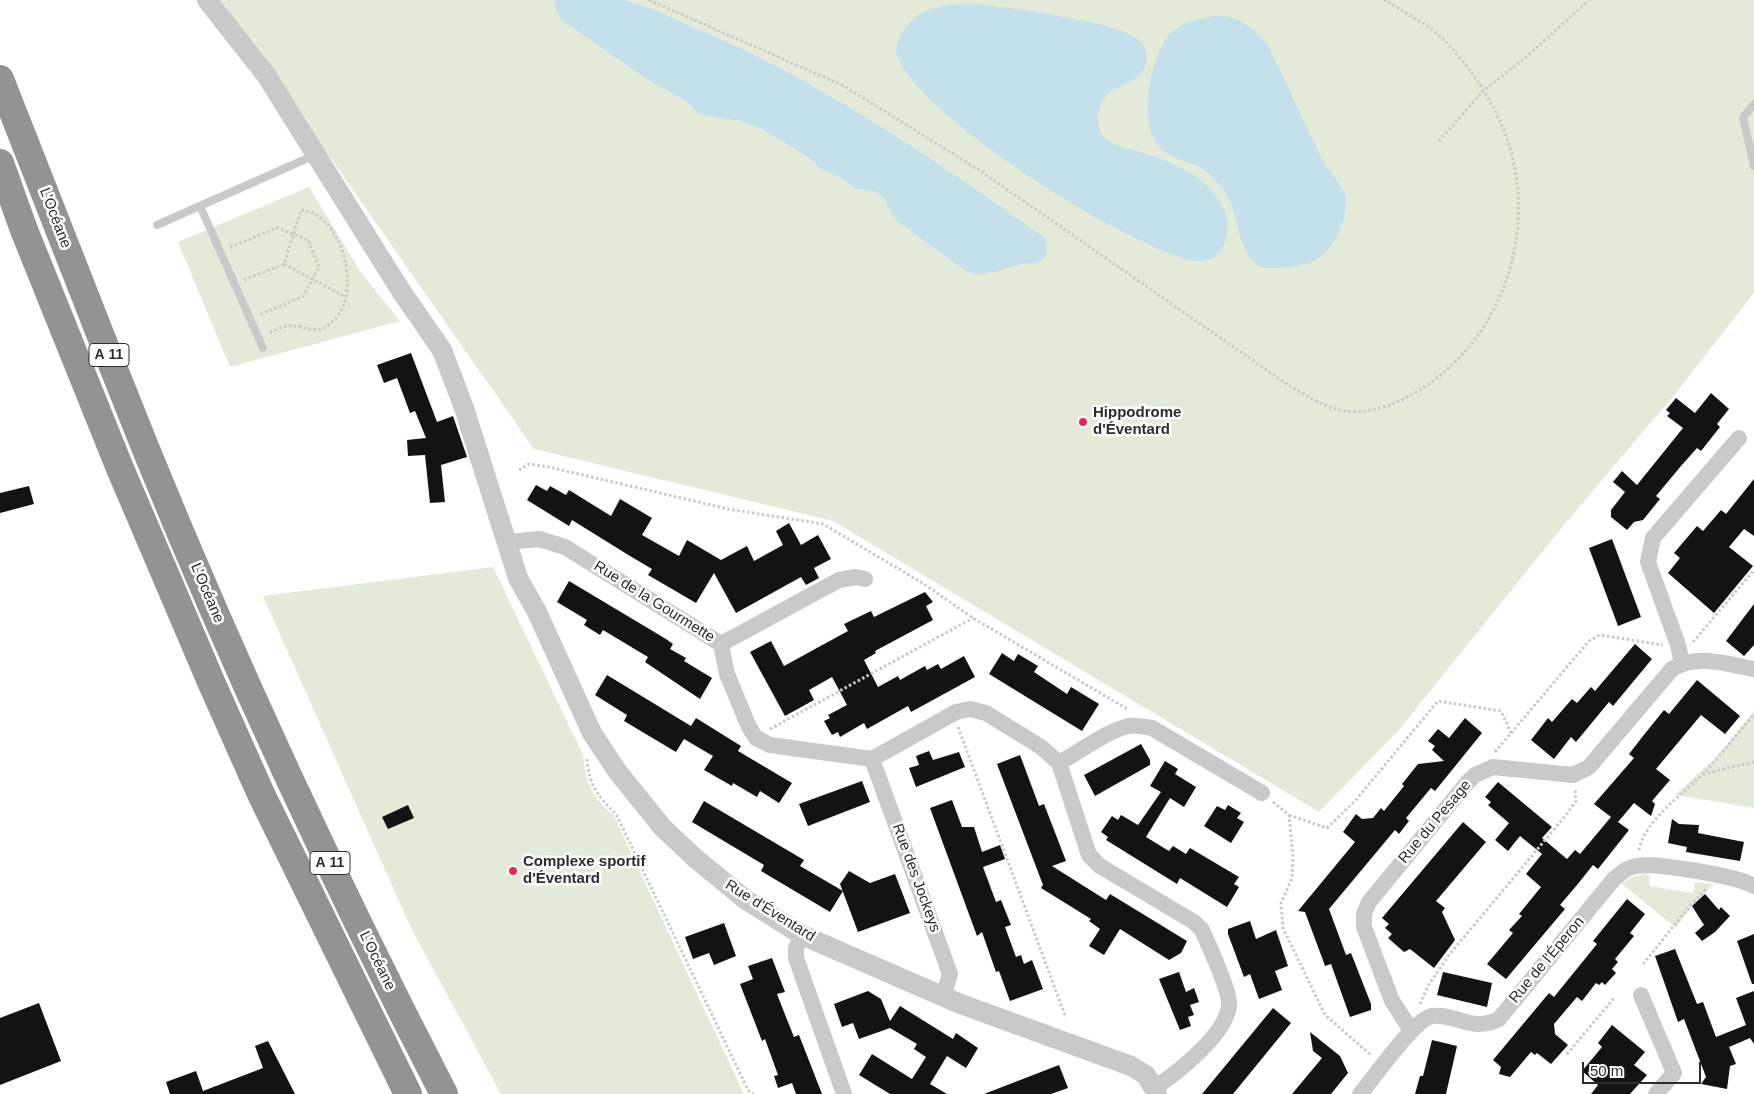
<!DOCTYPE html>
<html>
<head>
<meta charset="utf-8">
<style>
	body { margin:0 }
	#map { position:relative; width:1754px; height:1094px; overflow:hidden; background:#fff; font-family:Helvetica,sans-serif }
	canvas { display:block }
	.scale { position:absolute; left:1582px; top:1062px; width:119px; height:22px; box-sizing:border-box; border:2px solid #2c2c2c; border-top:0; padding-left:6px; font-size:15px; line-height:18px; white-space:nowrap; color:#2c2c2c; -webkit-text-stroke:4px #fff; paint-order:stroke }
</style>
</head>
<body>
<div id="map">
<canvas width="1754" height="1094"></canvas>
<div class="scale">50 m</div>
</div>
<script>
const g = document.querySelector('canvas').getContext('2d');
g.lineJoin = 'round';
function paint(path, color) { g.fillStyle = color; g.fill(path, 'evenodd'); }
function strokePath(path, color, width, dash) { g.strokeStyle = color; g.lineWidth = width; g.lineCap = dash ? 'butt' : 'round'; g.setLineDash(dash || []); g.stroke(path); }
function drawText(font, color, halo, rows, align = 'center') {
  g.font = font + ' Helvetica,sans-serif'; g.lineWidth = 5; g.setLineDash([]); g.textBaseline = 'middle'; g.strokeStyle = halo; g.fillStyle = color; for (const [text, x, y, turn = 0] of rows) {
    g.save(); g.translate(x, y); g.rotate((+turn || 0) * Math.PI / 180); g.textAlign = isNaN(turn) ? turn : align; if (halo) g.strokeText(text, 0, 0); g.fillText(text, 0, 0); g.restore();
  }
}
paint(new Path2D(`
	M220,0H1754V293L1675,394L1563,526L1398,731L1319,812L833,521L534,449Z
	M309,187L362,274L400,321L230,367L178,242Z
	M493,567L583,755C586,782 591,798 613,814L744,1094H501L411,928L263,596Z
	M1754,711V808L1675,795L1718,755Z
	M1644,874L1650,875L1649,886L1693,893L1695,882L1714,884L1692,906L1676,928L1622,884L1630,878Z`), '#e4ead8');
paint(new Path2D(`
	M555,0C575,0 604,0 623,0C653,7 683,23 711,35C831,88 940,163 1046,239L1047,254C1040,266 1029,262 1018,265C1002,269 985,278 967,272L897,221L889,210L884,198L873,191L856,189L837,175L821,170L811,159L761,128L741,121L713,117L698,113L685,100L648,80L562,20L556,11Z
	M976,4C1005,7 1122,22 1139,40C1152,53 1148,72 1132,81C1125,86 1117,87 1110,92C1102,98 1098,108 1098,118C1098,124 1099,132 1104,137C1114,148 1131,149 1144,153C1176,163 1203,175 1221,203C1230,218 1230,235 1221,250C1216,259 1206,262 1196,261C1134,252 918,116 898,57C895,50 898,40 902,33C917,7 948,3 976,4Z
	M1215,16C1239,15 1253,28 1268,45L1322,159L1345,193C1350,215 1336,248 1317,259C1306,265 1291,268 1278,268C1271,268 1262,269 1256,264C1234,243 1241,218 1227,195C1222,187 1211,174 1203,169C1188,160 1168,159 1157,144C1138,118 1151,49 1175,29C1186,21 1202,18 1215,16Z`), '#c4e1eb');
paint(new Path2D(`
	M411,353L437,422L453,416L467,457L441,465L445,502L430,503L425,455L408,456L407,440L426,438L415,411L410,413L397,378L384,383L377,365Z
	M1711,393L1729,409L1717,424L1720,427L1701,451L1697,448L1681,466L1656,496L1660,499L1643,520L1634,522L1627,530L1611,517V510L1625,492L1613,482L1622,471L1637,485L1683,428L1667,416L1670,413L1666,410L1676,398L1695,413Z
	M1754,479V536L1744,529L1729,547L1753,566L1714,613L1668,573L1680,558L1674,553L1697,526L1703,531L1721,510L1726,514Z
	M536,485L547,491L550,486L566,495L569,490L611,516L620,499L652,518L642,535L679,556L687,540L721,560L747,546L754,561L783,545L776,531L789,523L801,545L818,535L831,559L814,568L819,578L806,585L801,577L736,613L714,573L696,603L648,575L652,569L630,556L572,520L569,526L527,500Z
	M29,486L34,504L0,513V493Z
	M1612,539L1641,617L1618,626L1589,548Z
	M569,581L666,639L673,644L670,649L686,658L684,661L712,678L700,699L645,662L648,657L603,630L600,635L584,625L587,620L557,602Z
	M925,592L933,602L926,606L933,620L875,651L876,653L864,660L878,687L898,676L900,680L925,666L927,670L938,664L941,669L964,656L975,677L911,712L908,706L867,729L864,723L840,737L838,732L832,735L824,721L830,718L828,715L847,705L832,677L809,690L814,700L785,716L750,652L771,641L784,666L848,631L844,624L871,611L874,617Z
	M1754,604V645L1744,656L1726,641Z
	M1635,644L1652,659L1613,706L1609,702L1576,742L1571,737L1554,759L1531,740L1548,718L1552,722L1572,699L1577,703L1591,687L1595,691Z
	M1002,653L1014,661L1018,654L1038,666L1034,672L1067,694L1071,687L1099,704L1082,731L989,674Z
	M607,675L691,726L696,718L741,746L738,751L792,783L779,803L760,791L757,797L733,783L732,786L704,770L713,756L684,739L676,752L624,721L627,715L595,695Z
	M1697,680L1740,716L1725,734L1701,715L1656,769L1670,780L1652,801L1655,804L1651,816L1634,803L1618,822L1629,830L1598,869L1593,865L1577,885L1560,905L1565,909L1506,979L1487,964L1513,933L1509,930L1522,916L1519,914L1541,887L1526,874L1542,854L1520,836L1508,851L1495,840L1509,823L1488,805L1491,802L1485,797L1498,782L1552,827L1542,838L1567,859L1575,850L1580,854L1611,817L1594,804L1634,758L1629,754L1643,736L1664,710L1669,714Z
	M1465,718L1482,733L1435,791L1431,788L1406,818L1409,821L1399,834L1395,830L1329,909L1346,955L1351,953L1371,1004V1010L1350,1017L1331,964L1325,966L1324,963L1305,912L1298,911L1355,842L1343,832L1356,814L1362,819L1373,818L1381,808L1384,811L1404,786L1402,784L1418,764L1444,761L1432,750L1435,746L1428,741L1438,729L1449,738Z
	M1141,744L1150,760V765L1095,796L1084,775Z
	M929,751L933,760L959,752L965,767L916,787L909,768L919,765L916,756Z
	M1020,755L1039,806L1044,804L1066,861L1052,866L1106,900L1110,894L1187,941L1181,953L1169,960L1120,929L1104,955L1089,946L1100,929L1089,921L1091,919L1041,888L1043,885L997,764Z
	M1165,761L1178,769L1175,774L1196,787L1184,807L1170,798L1146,837L1169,851L1173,846L1186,854L1190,848L1239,877L1234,884L1239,887L1227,907L1180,878L1177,884L1106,840L1108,837L1101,832L1112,816L1118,820L1121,815L1138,825L1161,792L1150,786Z
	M862,781L870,802L808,826L799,804Z
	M952,800L962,827H974L982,852L1000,845L1005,859L983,867L996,902L1001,900L1011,925L1005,927L1016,957L1021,955L1024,964L1032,960L1043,989L1010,1001L999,971L996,972L982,932L977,936L930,808Z
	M704,801L804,860L800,866L843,891L830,912L761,871L764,865L692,822Z
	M408,805L414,818L388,829L382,817Z
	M1228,805L1241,813L1237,818L1244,822L1231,843L1204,826L1217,806L1225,810Z
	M1672,819L1679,824L1699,825L1698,833L1744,842L1740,861L1686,852L1687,847L1668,843Z
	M1463,822L1486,842L1436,901L1445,908L1442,912L1455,940L1434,968L1410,949L1404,952L1388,938L1392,934L1385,928L1389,924L1382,918Z
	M849,871L870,883L895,874L910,913L858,932L840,884Z
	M1705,894L1719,910L1721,907L1730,916L1715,932L1702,941L1695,933L1704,925L1692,906Z
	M1627,899L1645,914L1630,933L1634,936L1615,959L1618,962L1612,969L1616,973L1605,985L1602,982L1599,985L1596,983L1582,1001L1577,997L1554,1024L1555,1034L1568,1045L1551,1064L1537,1053L1535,1055L1531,1052L1510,1077L1499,1074L1501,1067L1493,1060L1549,993L1554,997L1597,944L1593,941Z
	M1250,921L1256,939L1276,930L1288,966L1275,971L1282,990L1259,999L1250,974L1244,977L1228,934V929Z
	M724,923L736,956L714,965L709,953L693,959L685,937Z
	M1754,934V984H1752L1737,941Z
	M1675,949L1697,1004L1703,1002L1716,1037L1746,1025L1736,998L1754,991V1044L1750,1038L1729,1047L1736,1064L1730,1066L1727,1089L1701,1084L1706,1077L1684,1019L1678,1022L1655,956Z
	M772,958L785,992L777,994L784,1012L794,1037L799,1035L822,1094H796L792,1083L778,1088L774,1076L778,1075L765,1039L762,1041L740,984L753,979L748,966Z
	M1179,972L1186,992L1194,988L1199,1002L1190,1005L1194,1015L1188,1017L1191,1026L1180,1030L1159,979Z
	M1443,972L1492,983L1487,1007L1437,995Z
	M868,991L881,999L890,1021L900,1006L953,1039L956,1033L978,1048L966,1068L947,1056L930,1084L947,1094H890L859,1075L872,1054L912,1079L926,1057L914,1049L917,1044L890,1028L859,1039L853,1023L842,1027L834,1004Z
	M39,1003L61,1061L0,1085V1018Z
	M1273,1008L1291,1023L1233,1094H1202Z
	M1612,1025L1645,1052L1634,1065L1647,1075L1630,1094H1591L1598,1085L1582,1071L1602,1047L1598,1043Z
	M1310,1032L1340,1056L1348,1073L1331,1094H1292L1322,1058L1313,1051Z
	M1432,1040L1457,1046L1446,1094H1415L1420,1076H1423Z
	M268,1041L295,1094H170L166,1082L196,1071L203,1091L263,1068L255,1046Z
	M1059,1065L1068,1088L1051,1094H984Z`), '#131313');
strokePath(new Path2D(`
	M649,0L844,86L982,172L1291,387C1308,396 1326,409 1346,411C1373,414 1402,402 1424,387C1507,333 1540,222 1504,131C1491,97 1467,63 1441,37C1426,23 1402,11 1384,0
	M1439,141L1483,91L1525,58L1589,0
	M230,247L277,228L308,240L319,267L303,296L260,315
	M284,264L346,297
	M244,280L284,264L301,210C342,214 362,290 335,319C317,340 305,323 286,326C280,328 274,331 268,333
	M519,470L529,464L549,467L728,509L823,524L924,584L973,618L1129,710
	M1693,642L1754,570
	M958,727L1066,1018
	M770,729L973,618
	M1495,752L1589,641L1600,635L1663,645
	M587,759C589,785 598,797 616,814L748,1090L753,1094
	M1703,774L1754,762
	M1273,802L1289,815L1293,858L1292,878L1281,903L1283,928L1325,1015L1371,1055
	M1289,815L1327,828L1355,801L1438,701L1501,711L1511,733
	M1639,850C1644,821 1683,794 1703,774C1721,755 1737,734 1754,714
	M1643,964C1664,939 1683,912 1706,889
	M1420,1004L1428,986L1449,955L1566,815L1576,801L1575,788
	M1567,1054L1615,997`), '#c9c9c9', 3, [2.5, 2.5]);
strokePath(new Path2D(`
	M1754,104L1743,117L1754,166
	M200,206L263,348
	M157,225L315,155`), '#c9c9c9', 8);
strokePath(new Path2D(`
	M508,542L539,539L565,547L721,644L727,674L749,727L756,738L770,745L872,759L956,712L970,709L986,713L1041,747L1059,763L1089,855L1100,866L1194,922L1202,930C1209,946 1228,986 1229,1002C1231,1031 1176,1074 1154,1088
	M721,644L839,580L856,577L865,579
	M1682,663L1678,645L1648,562L1653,538L1739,438
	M872,759L950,974L943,997
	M1059,763C1078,753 1108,730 1129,726C1137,725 1145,727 1152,728L1262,793
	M802,935L796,948V958L844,1094
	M1641,995L1674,1073L1656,1094
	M1411,1030L1392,1001L1364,927V914L1369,902L1467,783L1475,775L1493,767L1573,775L1589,767L1672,669C1698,653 1726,664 1754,669
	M1360,1094C1374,1078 1414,1019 1432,1016C1456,1013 1472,1033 1499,1019L1613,880C1621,873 1626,868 1636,866C1655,862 1737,876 1754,886`), '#c9c9c9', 16);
strokePath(new Path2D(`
	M207,0L266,75L401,291L442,350L464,408L518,578L537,612L592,733L617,771L663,828L695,858L746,900L802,935L958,1003L1131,1066L1146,1075L1157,1094`), '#c9c9c9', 20);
strokePath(new Path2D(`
	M0,79C49,203 97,328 147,452C236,670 336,885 444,1094
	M0,163L24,230L119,466L212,684L261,794L408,1094`), '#939393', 28);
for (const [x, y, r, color] of [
	[1083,422,5,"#e82950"],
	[513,871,5,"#e82950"]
]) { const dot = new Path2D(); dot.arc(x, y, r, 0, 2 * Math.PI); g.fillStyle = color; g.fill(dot); strokePath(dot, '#fff', 2); }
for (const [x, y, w] of [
	[109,355,40],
	[330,863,40]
]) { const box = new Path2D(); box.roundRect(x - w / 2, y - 11.5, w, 23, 4); g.fillStyle = '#fff'; g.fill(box); strokePath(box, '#2c2c2c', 1); }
drawText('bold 14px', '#2c2c2c', null, [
	["A 11",109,355],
	["A 11",330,863]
]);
drawText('15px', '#2c2c2c', '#fff', [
	["L’Océane",55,218,69],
	["L’Océane",207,593,67],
	["Rue de la Gourmette",654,602,32],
	["Rue du Pesage",1435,822,-50],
	["Rue des Jockeys",916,878,70],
	["Rue d'Éventard",770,911,32],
	["Rue de l'Éperon",1547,960,-50],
	["L’Océane",377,961,64]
]);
drawText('bold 15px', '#2c2c2c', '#fff', [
	["Hippodrome",1093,413],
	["d'Éventard",1093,430],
	["Complexe sportif",523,862],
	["d'Éventard",523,879]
], 'left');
</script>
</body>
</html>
